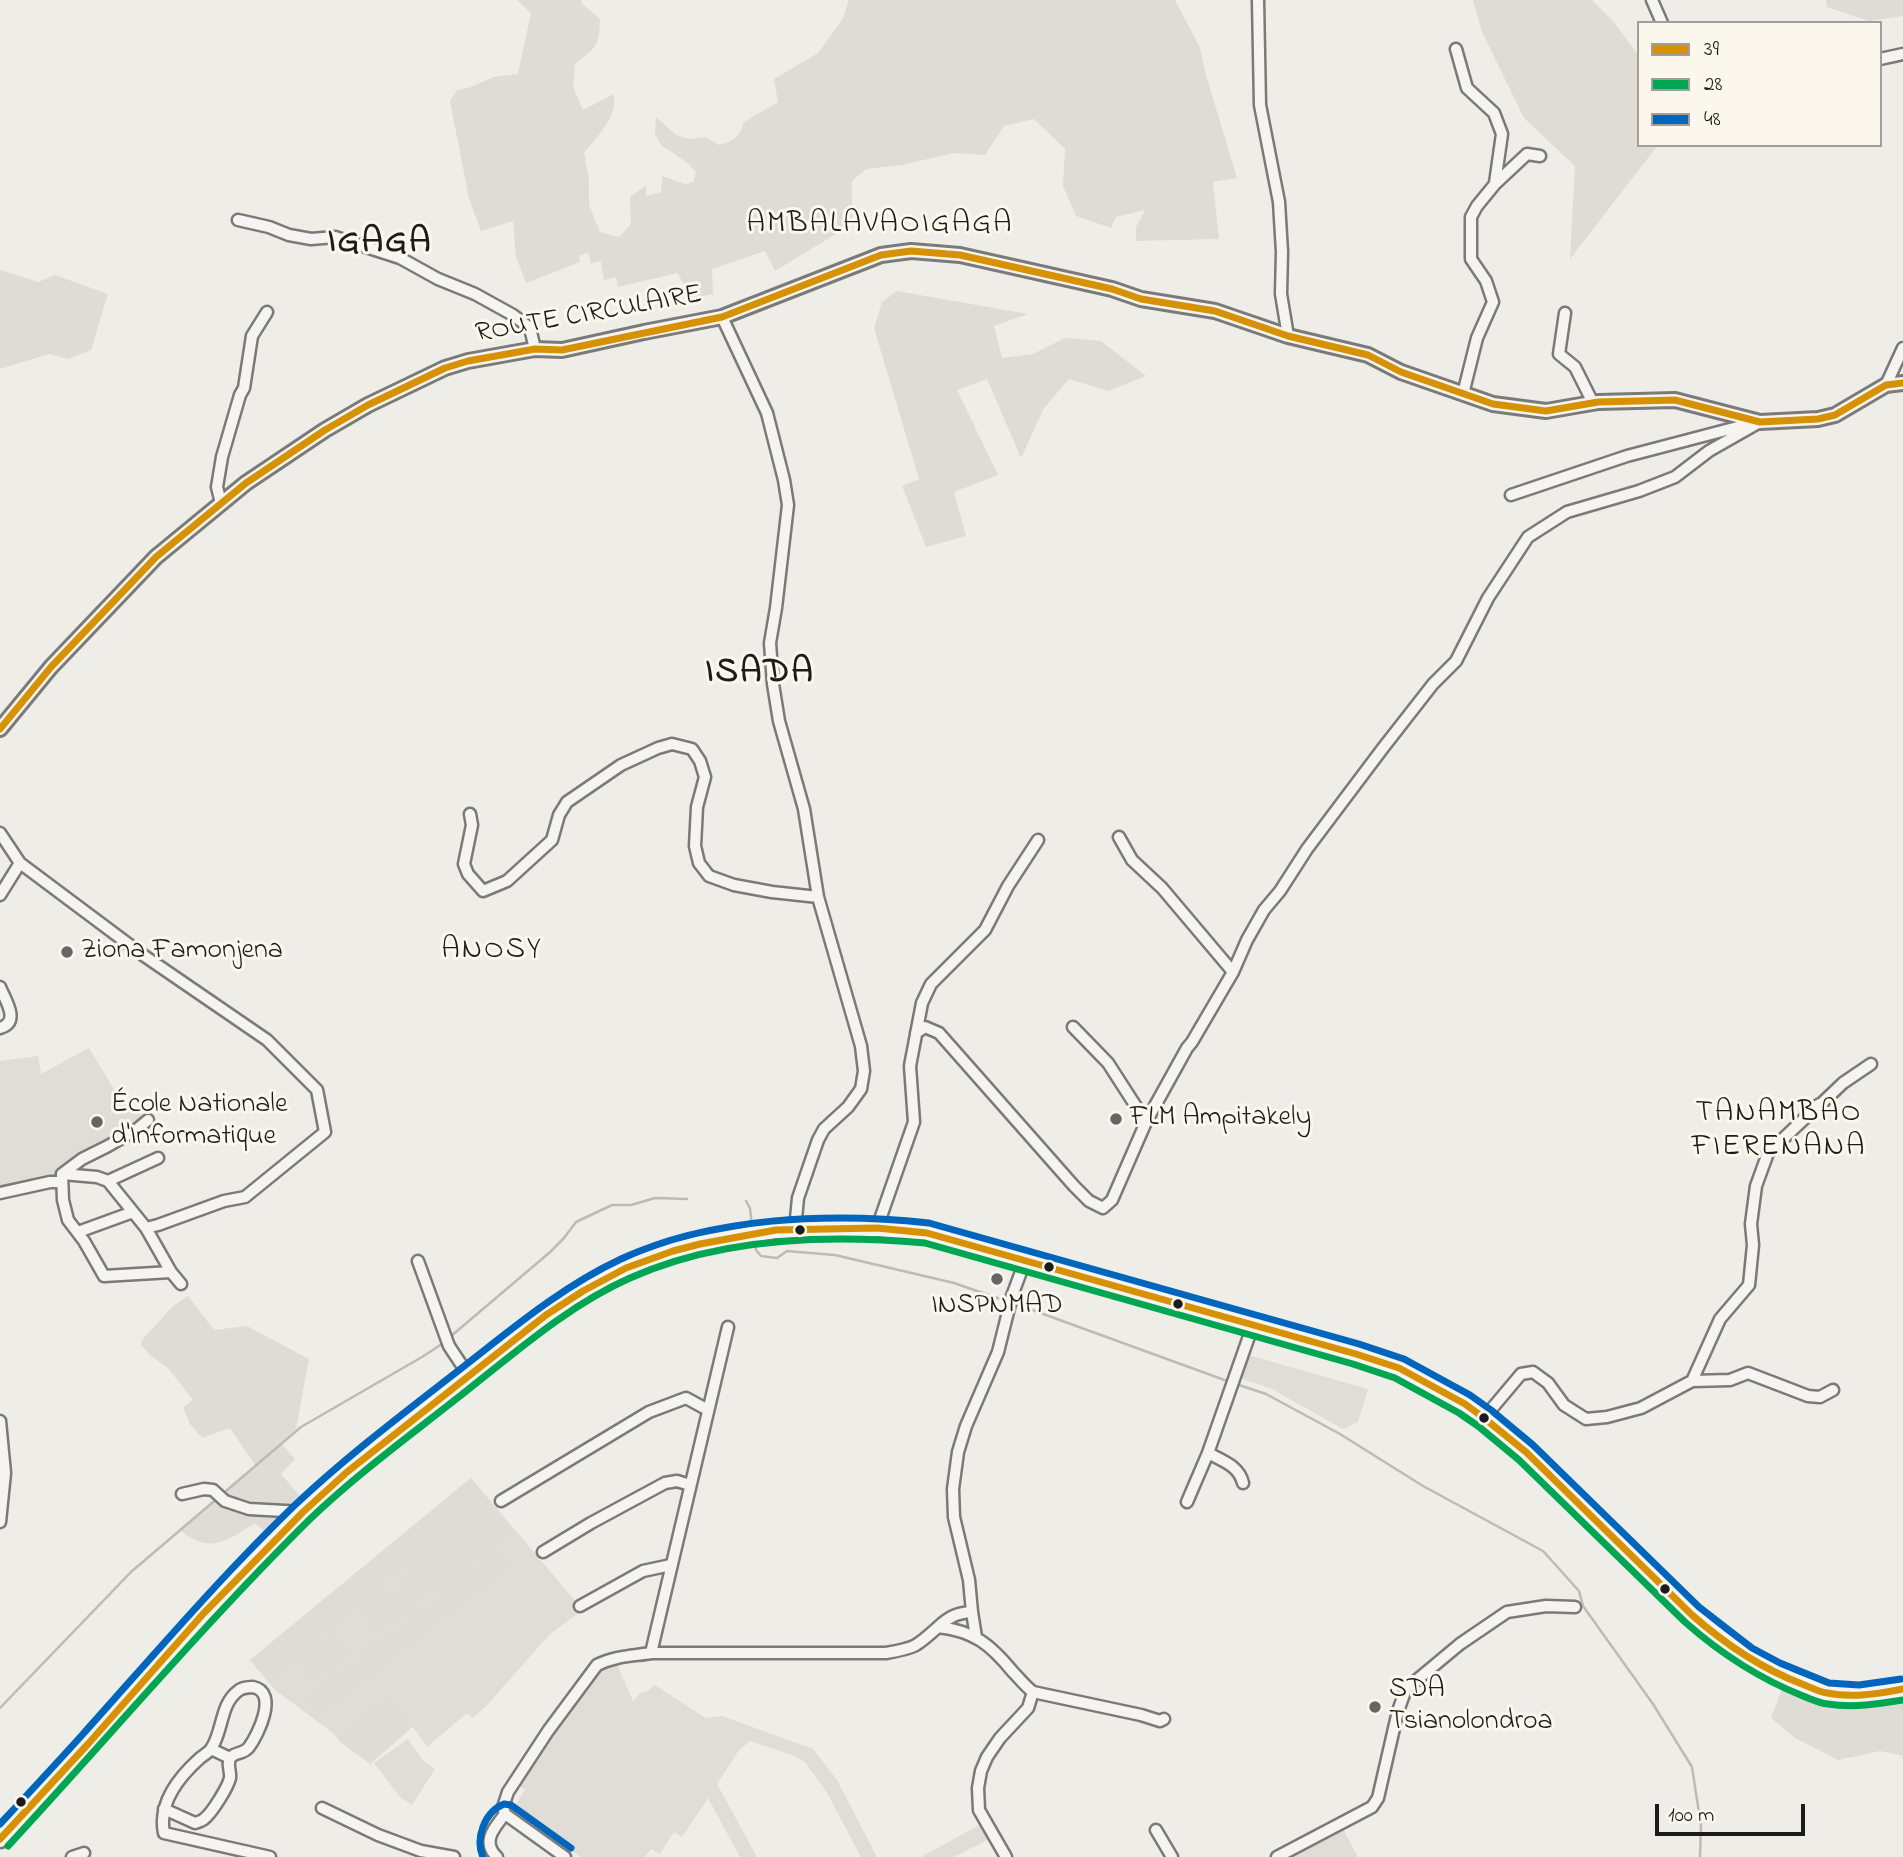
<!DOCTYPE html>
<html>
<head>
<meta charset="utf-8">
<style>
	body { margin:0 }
	#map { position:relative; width:1903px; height:1857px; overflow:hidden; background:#eeede8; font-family:"Indie Flower",sans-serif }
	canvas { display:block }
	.legend { position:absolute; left:1637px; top:21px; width:245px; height:126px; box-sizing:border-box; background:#fbf7ec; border:2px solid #a29f99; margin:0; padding:9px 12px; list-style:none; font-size:21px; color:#1c1c1c }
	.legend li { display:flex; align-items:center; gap:14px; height:35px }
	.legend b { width:35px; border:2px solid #a29f99 }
	.scale { position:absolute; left:1655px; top:1804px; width:150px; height:32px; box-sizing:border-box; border:4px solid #1c1c1c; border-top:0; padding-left:9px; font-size:21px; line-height:24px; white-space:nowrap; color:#1c1c1c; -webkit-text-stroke:5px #fbf7ec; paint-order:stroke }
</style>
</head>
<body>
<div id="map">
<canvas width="1903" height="1857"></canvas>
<ul class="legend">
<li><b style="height:9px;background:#d69104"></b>39</li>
<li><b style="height:9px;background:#00a651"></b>28</li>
<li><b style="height:9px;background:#0065bd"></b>48</li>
</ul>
<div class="scale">100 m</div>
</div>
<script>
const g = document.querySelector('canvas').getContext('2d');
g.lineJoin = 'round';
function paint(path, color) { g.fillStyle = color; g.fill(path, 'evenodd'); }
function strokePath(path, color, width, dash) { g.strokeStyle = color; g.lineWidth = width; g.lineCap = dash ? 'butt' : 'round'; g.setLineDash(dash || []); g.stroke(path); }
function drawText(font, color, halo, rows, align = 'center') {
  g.font = font + ' "Indie Flower",sans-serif'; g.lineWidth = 6; g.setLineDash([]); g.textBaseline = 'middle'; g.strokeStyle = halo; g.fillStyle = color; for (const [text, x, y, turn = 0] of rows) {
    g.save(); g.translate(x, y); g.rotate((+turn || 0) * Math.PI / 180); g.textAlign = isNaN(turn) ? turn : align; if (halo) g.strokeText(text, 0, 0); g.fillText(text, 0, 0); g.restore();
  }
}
paint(new Path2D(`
	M89,1048L118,1096L148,1120L82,1159L62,1182L0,1193V1061L38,1056L41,1074Z
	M1248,1355L1368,1389L1358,1422L1343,1429L1270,1388L1239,1378Z
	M471,1478L583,1610L550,1634L487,1705L473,1718L467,1713L427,1747L413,1727L370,1764L340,1742L333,1733L275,1690L250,1660Z
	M616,1662L633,1701L640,1693L646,1692L655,1685L705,1718L722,1716L813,1749L837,1780L877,1857H861L826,1791L805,1762L792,1755L750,1741L739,1750L717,1784L757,1857H740L708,1798L682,1837L674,1832L660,1854L651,1849L645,1857H581L513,1809L525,1790L516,1784L595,1674L603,1667Z
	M408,1739L423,1761L435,1769L412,1805L400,1797L374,1763Z
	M983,1823L991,1838L953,1857H921Z
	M1343,1829L1358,1857H1289Z`), '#dfddd6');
paint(new Path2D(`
	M517,0H582L581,3L600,19C599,46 597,47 575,64L573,87L583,110L614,94C617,119 598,135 584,153L589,178V205L600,232L619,237L631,224L630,197L646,185V196L661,192L662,176L685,184L693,182L696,173L689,164L661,145L655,134L656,117L676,135L690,139L705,137L719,145C733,142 740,136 744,122L778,102L774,79L818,53L842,20L849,0H1175L1200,48L1206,75L1237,178L1213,182L1219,239L1136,241V227L1145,210L1116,217L1111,228L1076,216L1063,186L1065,149L1034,119L1004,126L985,155L954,153L901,165L866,169L852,181V224L775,271L765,251L712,269L713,294L693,298L677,273L618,287L616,277L604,280L601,261L591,263L588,253L579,256L580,262L526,283L516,257L513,221L481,231L469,199L450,101L457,90L468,88L494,77L518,74L531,13Z
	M1473,0H1592L1613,21L1639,56V145H1658L1570,259L1575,166L1524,118L1482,32Z
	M1826,0H1903V16L1869,21L1827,7Z
	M0,270L38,282L55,275L108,294L91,350L68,359L49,354L0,369Z
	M897,291L1028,314L994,326L1002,358L1033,354L1065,338L1101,341L1146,376L1108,391L1069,379L1044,408L1021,458L987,379L957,390L998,475L954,492L966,536L926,547L902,486L919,479L874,328L882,302Z
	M188,1296L214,1330L247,1326L309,1359L296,1429L281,1443L295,1459L281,1474L306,1503L273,1539L255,1523C228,1540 210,1555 181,1531L255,1465L230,1428L202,1438L190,1424L183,1407L193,1400L168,1368L151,1356L141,1345L142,1340L172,1307Z
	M471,1478L513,1529L380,1636L362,1613L425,1563L419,1556L268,1681L250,1660Z
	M496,1549L509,1566L321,1713L308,1696Z
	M334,1633L349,1652L314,1680L299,1662Z
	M1782,1689L1823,1702L1899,1700L1903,1699V1757L1900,1755L1880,1751L1838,1760L1795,1738L1771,1718Z
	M389,1696L408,1725L406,1730L372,1759L350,1743L347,1730Z`), '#dfdcd5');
strokePath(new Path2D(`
	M746,1201L750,1208L752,1226
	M754,1242L756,1250L761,1256L777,1258L787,1251L835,1255L954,1283L1006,1301
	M1013,1303L1230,1382
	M450,1337L549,1253L564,1238L576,1222L612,1205H631L655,1198L687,1199
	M1236,1384L1266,1394L1340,1434L1423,1486L1543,1551L1579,1591L1583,1606L1653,1704L1692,1767L1701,1826L1700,1857
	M0,1708L131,1572L301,1427L422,1357L445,1342`), '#bebbb6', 2.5);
const minor = new Path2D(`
	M1258,0L1260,105L1279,202L1282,252L1281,294L1288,336
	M1652,0L1662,23
	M1456,49L1467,88L1494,113L1502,134L1495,183
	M1880,59L1903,54
	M238,220L269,227L289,235L311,239L335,237L400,258L438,279L475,294L513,315L530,328L535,349
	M1565,313L1559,354L1575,367L1593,403
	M722,317L767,413L784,480L788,505L776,608L770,643L773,684L779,721L804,809L818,897L861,1046L864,1071L861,1089L848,1107L824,1129L818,1140L798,1198L795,1229
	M1886,385L1903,348
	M1463,394L1477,338L1493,302L1486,281L1471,259V217L1477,206L1495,184L1527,154L1540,156
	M1511,495L1627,456L1749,424
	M221,503L217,487L222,457L240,395L244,388L252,336L267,312
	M470,814L472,825L464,864L468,874L483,891L507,881L552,840L559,815L567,802L621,765L658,748L672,744L692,749L700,761L705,777L697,807L695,846L699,863L709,876L734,885L772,892L818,897
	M0,833L20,863L143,955L267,1040L317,1090L325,1132L245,1197L224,1201L158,1225L146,1228
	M1119,837L1132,860L1162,888L1233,972
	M0,895L20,863
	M0,987C5,1000 21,1022 0,1028
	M1073,1027L1108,1063L1146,1122
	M916,1033L925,1027L939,1033L1074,1186L1089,1201L1103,1208L1112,1200L1146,1122L1187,1048L1192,1042L1233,972L1247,940L1264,910L1280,891L1307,849L1383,748L1433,684L1456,661L1488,598L1528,537L1567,512L1639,491L1675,477L1709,451L1760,422
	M62,1174L63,1200L68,1220L84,1241L104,1276L171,1272
	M62,1174L97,1177L108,1181L146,1228L171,1272L181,1284
	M62,1174L82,1159L108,1146L136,1130L148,1120
	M108,1181L158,1158
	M0,1193L50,1182H62
	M877,1228L914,1122L910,1066L922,1003L931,984L985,930L1008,886L1038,840
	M78,1232L133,1212
	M418,1261L449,1346L469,1376
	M1692,1381L1730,1380L1748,1373L1808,1396L1820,1397L1833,1390
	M1484,1418L1521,1374L1533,1372L1548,1383L1564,1405L1586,1419L1607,1417L1641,1408L1692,1381L1720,1319L1749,1285L1753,1245L1751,1224L1756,1186L1768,1153L1804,1119L1809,1110L1822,1103L1843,1083L1871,1064
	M0,1421L5,1473L0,1522
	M1208,1453C1223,1461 1239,1466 1243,1483
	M182,1494L204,1489L213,1490L225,1501L249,1509L303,1512
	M501,1501L649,1412L686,1398L708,1410
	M1187,1502L1208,1453L1253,1325
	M543,1552L591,1523L665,1483L677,1481L690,1485
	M580,1606L643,1571L671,1565
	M972,1612L976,1637
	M938,1627C949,1617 956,1613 972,1612L969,1580L954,1517L953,1489L958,1452L966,1426L998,1352L1012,1296L1025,1261
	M651,1653L728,1327
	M211,1749L230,1758
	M322,1808L378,1835L421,1851L454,1857
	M164,1809L195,1823C198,1822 202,1821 204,1819C212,1813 228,1787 230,1778C231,1771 226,1763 231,1757C236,1752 244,1754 249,1747C258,1735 279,1692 253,1687C249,1687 241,1688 238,1691C220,1704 223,1732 211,1749C208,1753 202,1756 199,1759C178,1778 158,1804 164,1833L270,1857
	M505,1814L503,1807L508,1792L548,1731L597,1665C614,1656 633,1656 651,1653H886C915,1648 916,1647 938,1627C974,1631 990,1644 1013,1672C1020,1679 1025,1686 1033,1692L1141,1715L1160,1721L1164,1719
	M1156,1830L1172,1857
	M72,1857L84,1853
	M497,1857C481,1842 494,1828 505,1814L565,1857
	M1006,1857L979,1810L978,1788L981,1771L987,1757L1000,1738L1028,1708L1033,1692
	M1277,1857L1372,1807L1378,1798L1398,1711L1406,1689L1460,1644L1507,1612L1546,1606L1575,1607`);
const tertiary = new Path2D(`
	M0,729L51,667L156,557L246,483L325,430L368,405L445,368L468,361L535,349L562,350L644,332L722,317L881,255L911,251L960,255L1112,289L1141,299L1215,311L1288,336L1368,355L1401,372L1493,404L1546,411L1598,402L1675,400L1760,422L1818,419L1835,415L1886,385L1903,383`);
const primary = new Path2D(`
	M0,1839L88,1744L203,1614L303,1512L347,1472L546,1315L583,1291L626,1268L673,1251L700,1244L776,1230L877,1228L927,1233L1356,1354L1399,1368L1465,1404L1484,1418L1526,1452L1692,1615C1727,1646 1763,1671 1807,1686C1815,1689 1824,1694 1833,1694C1858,1697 1878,1694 1903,1689`);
strokePath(minor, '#7a7a78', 15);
strokePath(tertiary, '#7a7a78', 18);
strokePath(primary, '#7a7a78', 21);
strokePath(minor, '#f5f4f0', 10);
strokePath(tertiary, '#f5f4f0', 12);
strokePath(primary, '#f5f4f0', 16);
strokePath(new Path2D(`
	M0,729L51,667L156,557L246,483L325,430L368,405L445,368L468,361L535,349L562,350L722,317L881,255L911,251L960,255L1112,289L1141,299L1215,311L1288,336L1368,355L1401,372L1493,404L1546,411L1598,402L1675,400L1760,422L1818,419L1835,415L1886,385L1903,383
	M0,1839L88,1744L203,1614L303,1512L347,1472L546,1315L583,1291L626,1268L673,1251L700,1244L776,1230L877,1228L927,1233L1356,1354L1399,1368L1465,1404L1484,1418L1526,1452L1692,1615C1725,1644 1760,1668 1802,1684C1810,1687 1819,1692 1827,1693C1852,1698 1878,1694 1903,1689`), '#d69104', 7);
strokePath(new Path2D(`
	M8,1846C108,1738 204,1624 309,1520C357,1474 412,1434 465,1392C517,1351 569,1305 630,1278C721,1237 828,1234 925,1243L1353,1364L1395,1378L1459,1413L1478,1426L1519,1460L1685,1622C1721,1654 1758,1678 1803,1696C1811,1699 1819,1703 1828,1704C1853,1708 1878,1704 1903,1700`), '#00a651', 7);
strokePath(new Path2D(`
	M0,1824C28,1794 56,1764 83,1734C153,1656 221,1576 296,1504C346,1457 400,1416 454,1374C507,1333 559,1288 621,1259C711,1217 831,1212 929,1223L1359,1344L1404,1359L1470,1395L1491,1410L1533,1445L1699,1607L1752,1648L1780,1663L1829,1683L1859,1685L1901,1679
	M483,1857C475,1839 484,1812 504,1804L511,1805L571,1848`), '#0065bd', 7);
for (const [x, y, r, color] of [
	[67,952,7,"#666563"],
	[1116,1119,7,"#666563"],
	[97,1122,7,"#666563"],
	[800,1230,6,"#1c1c1c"],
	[1049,1267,6,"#1c1c1c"],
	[997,1279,7,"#666563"],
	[1178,1304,6,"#1c1c1c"],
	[1484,1418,6,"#1c1c1c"],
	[1665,1589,6,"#1c1c1c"],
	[1375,1707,7,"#666563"],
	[21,1802,6,"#1c1c1c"]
]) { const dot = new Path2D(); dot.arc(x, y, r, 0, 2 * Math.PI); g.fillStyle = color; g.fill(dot); strokePath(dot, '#fbf7ec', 2.5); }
drawText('28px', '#1c1c1c', '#fbf7ec', [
	["ROUTE CIRCULAIRE",589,316,-10]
]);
drawText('28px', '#1c1c1c', '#fbf7ec', [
	["Ziona Famonjena",81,952],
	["École Nationale",111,1106],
	["d'Informatique",111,1138],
	["FLM Ampitakely",1130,1119],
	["INSPNMAD",997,1307,"center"],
	["SDA",1389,1691],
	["Tsianolondroa",1389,1723]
], 'left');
g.letterSpacing = '2px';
drawText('30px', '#1c1c1c', '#fbf7ec', [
	["AMBALAVAOIGAGA",880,226],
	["ANOSY",492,952],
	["TANAMBAO",1779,1115],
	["FIERENANA",1779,1149]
]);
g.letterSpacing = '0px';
g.letterSpacing = '2px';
drawText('bold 35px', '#1c1c1c', '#fbf7ec', [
	["IGAGA",380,245],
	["ISADA",760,675]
]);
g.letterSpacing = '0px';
</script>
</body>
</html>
